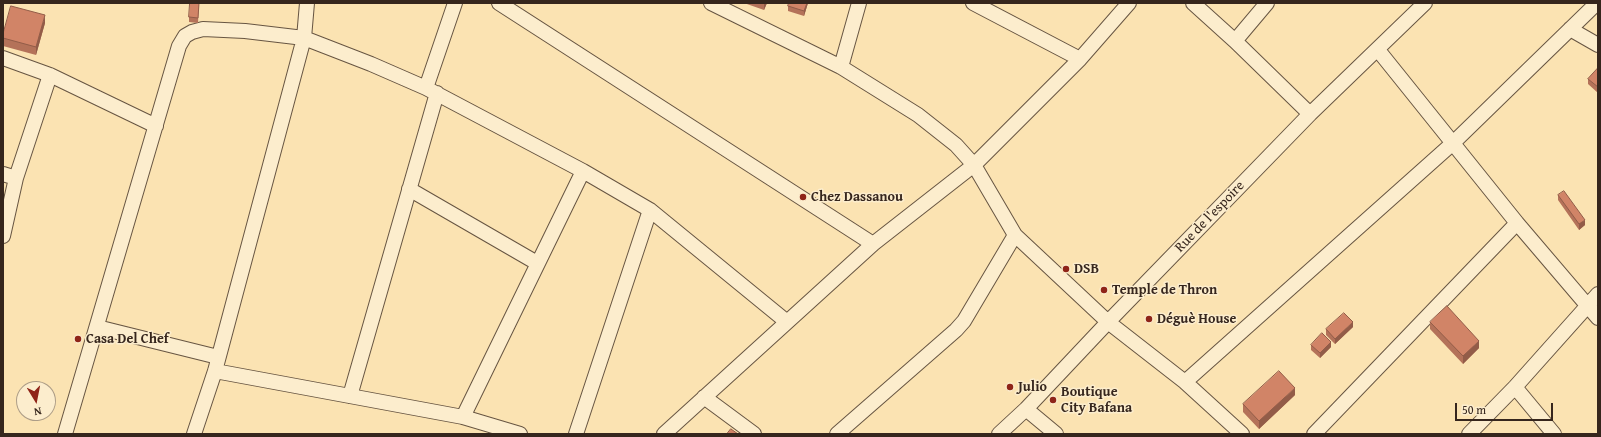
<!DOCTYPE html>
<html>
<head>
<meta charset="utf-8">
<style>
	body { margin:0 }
	#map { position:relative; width:1601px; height:437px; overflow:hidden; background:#fbe3b2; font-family:"Gentium Book Plus",serif }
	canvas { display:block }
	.frame { position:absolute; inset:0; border:4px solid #36261d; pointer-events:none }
	.north { position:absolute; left:16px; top:381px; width:40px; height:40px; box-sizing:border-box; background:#fcedcd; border:1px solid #ad9d87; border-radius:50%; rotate:170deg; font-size:11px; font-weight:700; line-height:16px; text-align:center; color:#36261d }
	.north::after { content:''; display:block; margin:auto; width:14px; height:18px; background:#8f2418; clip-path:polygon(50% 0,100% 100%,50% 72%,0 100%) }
	.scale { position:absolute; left:1455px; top:403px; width:98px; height:18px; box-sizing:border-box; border:2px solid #36261d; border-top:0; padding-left:5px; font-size:12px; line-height:14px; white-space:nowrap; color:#36261d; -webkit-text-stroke:3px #fcedcd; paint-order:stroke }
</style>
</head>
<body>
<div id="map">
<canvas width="1601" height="437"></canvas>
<div class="frame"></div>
<div class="north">N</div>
<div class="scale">50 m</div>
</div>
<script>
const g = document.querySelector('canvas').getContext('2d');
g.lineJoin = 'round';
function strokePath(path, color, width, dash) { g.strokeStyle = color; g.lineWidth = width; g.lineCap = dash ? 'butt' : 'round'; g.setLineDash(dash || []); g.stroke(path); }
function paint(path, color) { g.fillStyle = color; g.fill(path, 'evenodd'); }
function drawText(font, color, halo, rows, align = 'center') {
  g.font = font + ' "Gentium Book Plus",serif'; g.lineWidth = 3; g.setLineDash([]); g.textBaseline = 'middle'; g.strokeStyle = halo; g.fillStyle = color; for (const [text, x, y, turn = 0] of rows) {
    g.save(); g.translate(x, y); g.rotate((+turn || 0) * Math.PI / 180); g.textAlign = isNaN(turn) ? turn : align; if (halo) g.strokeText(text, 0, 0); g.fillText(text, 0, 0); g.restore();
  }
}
const street = new Path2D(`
	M499,3L873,244
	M711,3L841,67L918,115L956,145L974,165L1015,235L1108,322L1185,382L1242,434
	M973,3L1080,59
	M1193,3L1235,41L1310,114
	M1570,29L1598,45
	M1235,41L1267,3
	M1378,50L1517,223L1598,318
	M3,58L50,75L156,126
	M841,67L859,3
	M426,88L455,3
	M3,174L16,178
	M409,189L537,263
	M3,236L16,178L50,75
	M97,327L218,357
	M215,371L463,417L520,434
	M1185,382L1453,143L1597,3
	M1515,387L1554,434
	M350,396L437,93
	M704,397L754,434
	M1026,409L1056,434
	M463,417L583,171
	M65,434L179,46L185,36L192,32L203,29L245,31L304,38L371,64L426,88L583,171L650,210L787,322
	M194,434L215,371L304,38L307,3
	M576,434L650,210
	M664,434L873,244L974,165L1080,59L1129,3
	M837,434L956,330L964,321L1015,235
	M999,434L1026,409L1108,322L1310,114L1425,3
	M1314,434L1517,223
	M1469,434L1515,387L1598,294`);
strokePath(street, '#675542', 16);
strokePath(street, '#fcedcd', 14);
paint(new Path2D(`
	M199,3L198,23L189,22V17Z
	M744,3H767L764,10Z
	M808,3L804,16L788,11V6Z
	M45,23L36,55L3,46V34Z
	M1598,68V93L1588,84V79Z
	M1558,195L1585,225L1579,230L1558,200Z
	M1430,322L1479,348L1463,364L1430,329Z
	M1353,327L1335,344L1326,335V329Z
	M1311,345L1331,347L1320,358L1311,350Z
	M1295,395L1259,429L1243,412V404Z`), '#b47259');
paint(new Path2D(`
	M765,3H767L764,10V4Z
	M807,3H808L804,16V11Z
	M45,15V23L36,55V47Z
	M1585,220V225L1579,230V224Z
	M1353,322V327L1335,344V339Z
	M1479,341V348L1463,364V356Z
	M1331,342V347L1320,358V353Z
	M1295,388V395L1259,429V421Z`), '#925c48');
const building = new Path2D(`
	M190,3H199L198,18L189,17Z
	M789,3H807L804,11L788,6Z
	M11,6L45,15L36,47L3,38V34Z
	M1598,68V87L1588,79Z
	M1564,191L1585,220L1579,224L1558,195Z
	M1447,306L1479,341L1463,356L1430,322Z
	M1344,313L1353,322L1335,339L1326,329Z
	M1322,333L1331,342L1320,353L1311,345Z
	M1279,371L1295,388L1259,421L1243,404Z
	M731,429L738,434H727Z`);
paint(building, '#d18467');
strokePath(building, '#925c48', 1);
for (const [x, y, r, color] of [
	[803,197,4,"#8f2418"],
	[1066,269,4,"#8f2418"],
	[1104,290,4,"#8f2418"],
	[1149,319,4,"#8f2418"],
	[78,339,4,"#8f2418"],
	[1010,387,4,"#8f2418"],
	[1053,400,4,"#8f2418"]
]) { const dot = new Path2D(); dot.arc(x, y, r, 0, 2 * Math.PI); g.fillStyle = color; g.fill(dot); strokePath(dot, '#fcedcd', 1.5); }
drawText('bold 14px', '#36261d', '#fcedcd', [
	["Chez Dassanou",811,197],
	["DSB",1074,269],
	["Temple de Thron",1112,290],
	["Déguè House",1157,319],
	["Casa Del Chef",86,339],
	["Julio",1018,387],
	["Boutique",1061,392],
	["City Bafana",1061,408]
], 'left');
drawText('14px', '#36261d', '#fcedcd', [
	["Rue de l'espoire",1210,217,-46]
]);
</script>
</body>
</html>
